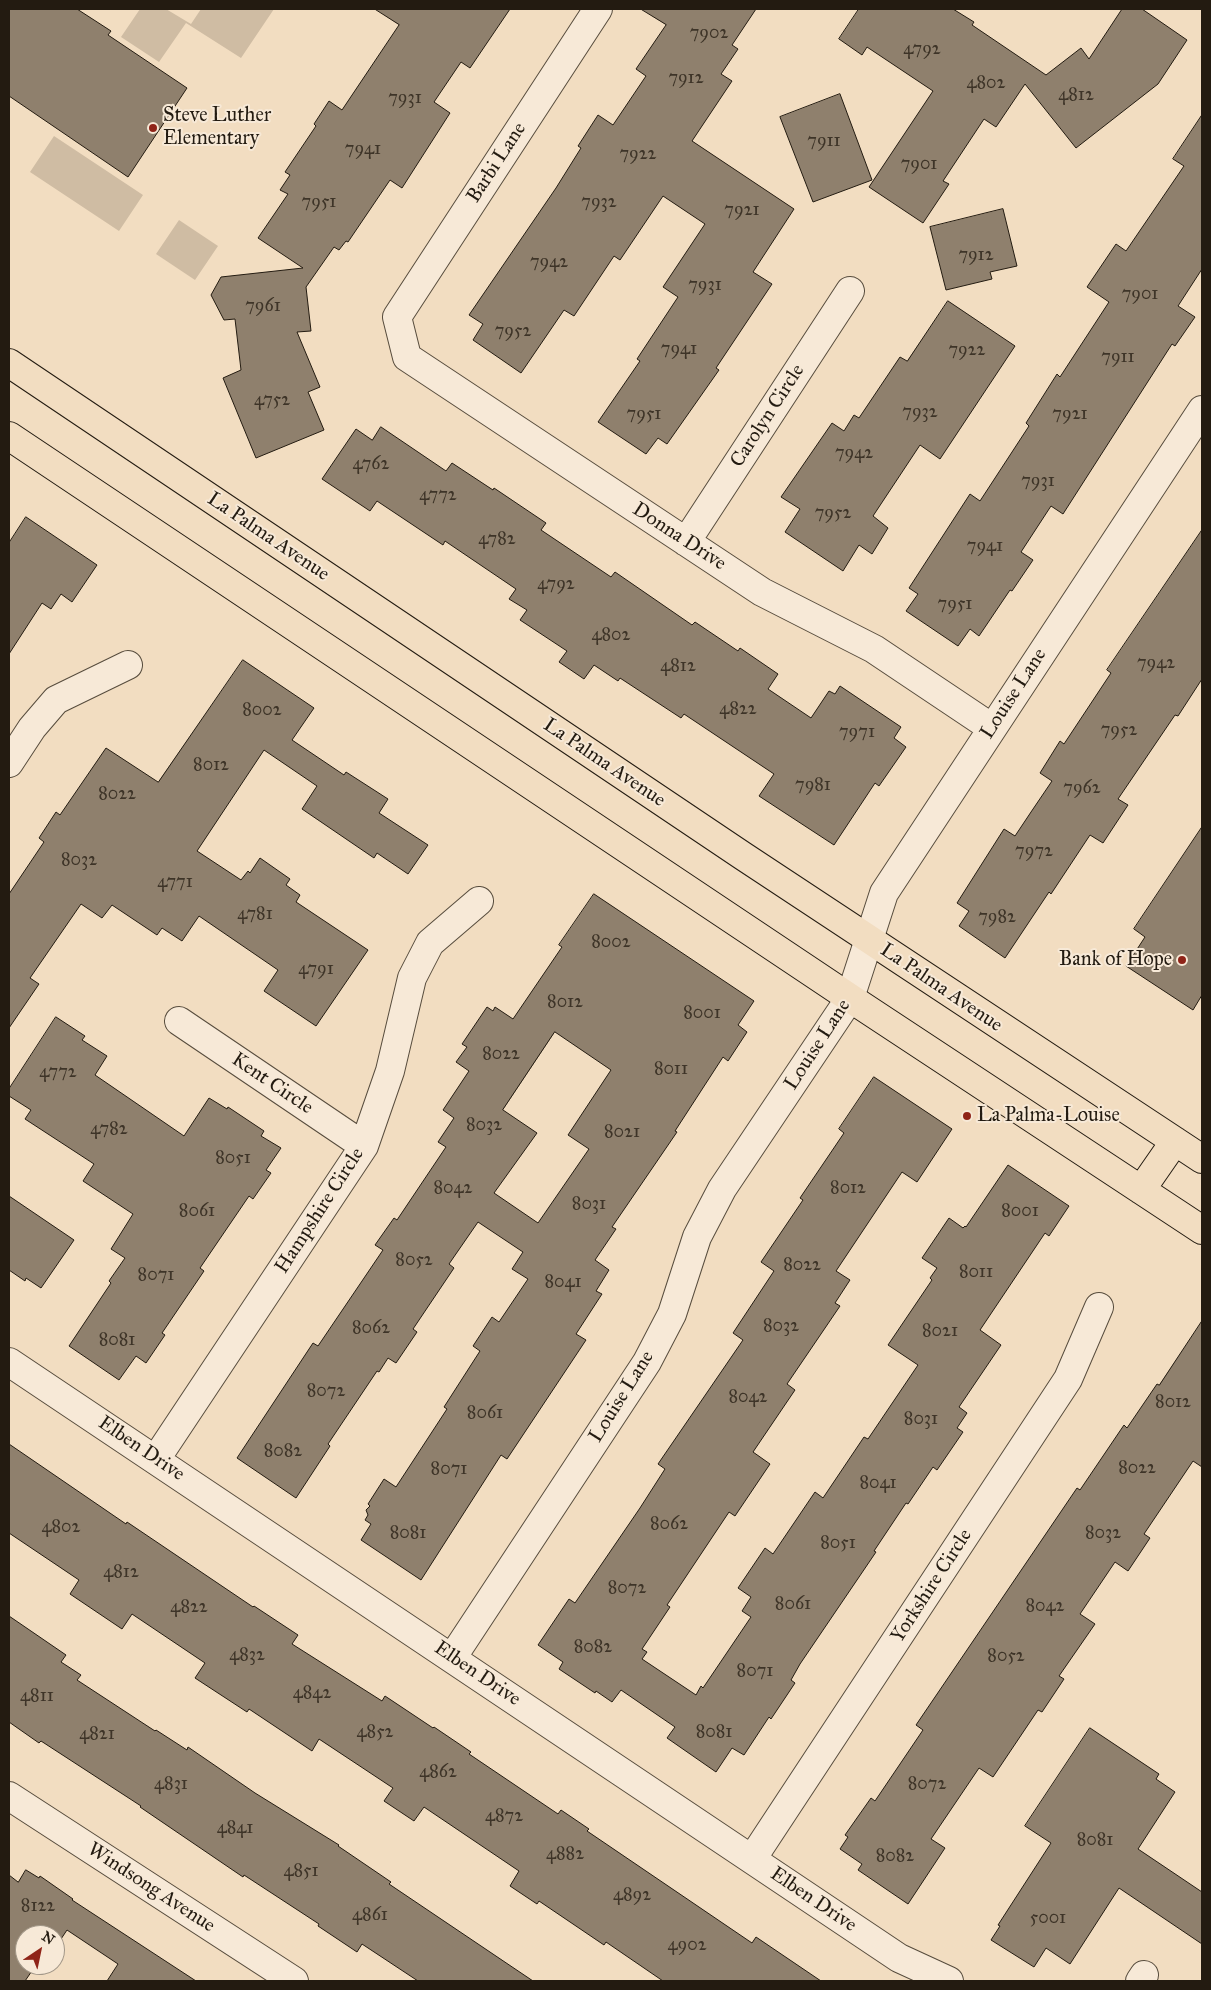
<!DOCTYPE html>
<html>
<head>
<meta charset="utf-8">
<style>
	body { margin:0 }
	#map { position:relative; width:1211px; height:1990px; overflow:hidden; background:#f2ddc1; font-family:"IM FELL Great Primer",serif }
	canvas { display:block }
	.frame { position:absolute; inset:0; border:10px solid #231b11; pointer-events:none }
	.north { position:absolute; left:15px; top:1925px; width:50px; height:50px; box-sizing:border-box; background:#f7e9d7; border:1px solid #a29788; border-radius:50%; rotate:34deg; font-size:14px; font-weight:700; line-height:20px; text-align:center; color:#231b11 }
	.north::after { content:''; display:block; margin:auto; width:18px; height:22px; background:#8f2418; clip-path:polygon(50% 0,100% 100%,50% 72%,0 100%) }
</style>
</head>
<body>
<div id="map">
<canvas width="1211" height="1990"></canvas>
<div class="frame"></div>
<div class="north">N</div>
</div>
<script>
const g = document.querySelector('canvas').getContext('2d');
g.lineJoin = 'round';
function paint(path, color) { g.fillStyle = color; g.fill(path, 'evenodd'); }
function strokePath(path, color, width, dash) { g.strokeStyle = color; g.lineWidth = width; g.lineCap = dash ? 'butt' : 'round'; g.setLineDash(dash || []); g.stroke(path); }
function drawText(font, color, halo, rows, align = 'center') {
  g.font = font + ' "IM FELL Great Primer",serif'; g.lineWidth = 4; g.setLineDash([]); g.textBaseline = 'middle'; g.strokeStyle = halo; g.fillStyle = color; for (const [text, x, y, turn = 0] of rows) {
    g.save(); g.translate(x, y); g.rotate((+turn || 0) * Math.PI / 180); g.textAlign = isNaN(turn) ? turn : align; if (halo) g.strokeText(text, 0, 0); g.fillText(text, 0, 0); g.restore();
  }
}
paint(new Path2D(`
	M140,9H166L191,24L201,9H274L241,58L186,23L159,62L121,37Z
	M54,136L143,195L119,231L30,172Z
	M179,220L218,246L195,280L156,254Z`), '#cfbca3');
const building = new Path2D(`
	M9,9H77L111,31L108,35L187,88L128,177L9,96Z
	M375,9H510L470,68L461,62L434,102L450,113L402,188L390,180L348,242L346,241L339,250L334,247L306,287L311,331L297,332L320,387L308,392L324,430L256,458L223,378L241,370L235,319L224,320L211,295L221,277L303,268L258,238L288,194L280,190L290,175L285,172L316,126L314,124L329,101L342,110L399,25Z
	M641,9H756L732,45L738,49L721,74L732,81L692,141L794,209L753,272L772,284L716,368L719,370L667,444L658,438L646,454L598,422L640,361L637,359L678,297L663,287L705,224L663,196L620,260L614,256L574,316L564,310L521,373L473,340L483,324L469,315L556,188L581,148L578,146L598,115L613,125L646,76L636,69L666,25Z
	M859,9H953L974,22L972,25L1046,75L1081,48L1089,59L1122,9H1142L1187,40L1158,84L1076,148L1025,84L996,127L984,119L943,181L949,184L923,223L869,187L933,91L867,47L862,55L839,39Z
	M840,94L872,180L813,202L780,117Z
	M1202,115V269L1178,306L1195,317L1175,346L1172,344L1063,514L1051,506L1021,552L1033,560L1012,591L1010,590L979,636L970,629L958,646L906,611L918,594L909,588L970,494L980,501L1029,426L1026,423L1057,374L1060,377L1109,302L1087,287L1116,244L1126,251L1184,166L1173,159Z
	M1003,209L1017,266L990,272L992,279L946,290L930,227Z
	M948,301L1015,346L940,459L920,445L873,516L888,528L872,554L859,545L843,571L785,532L800,509L781,497L832,423L844,431L854,415L859,418L900,357L907,361Z
	M381,427L446,471L452,463L493,490L494,488L546,523L541,530L611,577L615,572L692,625L695,622L738,651L740,648L778,674L768,689L811,718L829,691L835,694L840,686L901,727L894,738L906,747L879,786L875,783L834,845L759,796L774,774L684,714L681,718L620,678L618,681L594,665L584,679L559,662L567,651L520,620L527,610L509,599L516,589L445,541L443,545L377,501L370,511L322,479L356,429L372,440Z
	M26,517L97,565L72,602L61,594L51,609L42,603L9,654V543Z
	M1202,530V679L1178,716L1175,715L1118,799L1128,805L1103,843L1090,835L1051,894L1049,892L1005,958L959,926L969,911L957,903L1004,829L1015,836L1031,812L1052,781L1040,773L1060,741L1064,744L1111,673L1107,670Z
	M243,660L314,708L292,740L344,775L346,772L388,799L379,813L428,845L408,874L377,853L374,858L302,809L317,786L264,750L197,851L241,880L248,871L250,873L260,858L290,879L286,885L300,895L296,902L368,950L316,1026L264,991L278,970L199,916L182,941L162,928L157,935L112,905L102,918L81,904L30,978L39,984L9,1028V894L44,842L39,838L56,812L60,815L106,748L158,782Z
	M1202,827V995L1193,1010L1126,966L1145,937L1134,929Z
	M594,894L754,1001L738,1025L747,1032L728,1061L723,1057L675,1131L677,1132L612,1227L616,1229L595,1260L609,1270L596,1291L602,1294L576,1334L586,1340L507,1459L501,1455L421,1580L361,1540L371,1524L365,1520L368,1515L366,1510L370,1506L368,1504L384,1479L396,1487L447,1409L444,1407L480,1351L473,1346L492,1317L499,1322L528,1279L512,1269L523,1252L478,1222L449,1264L454,1268L413,1329L417,1332L396,1363L388,1358L379,1372L377,1371L328,1444L330,1446L296,1498L237,1458L313,1343L318,1346L383,1250L375,1245L394,1218L397,1220L446,1147L438,1142L454,1118L443,1110L469,1071L456,1062L467,1047L462,1044L487,1007L493,1011L495,1007L513,1019L562,947L559,945ZM555,1032L611,1070L568,1135L589,1149L538,1223L494,1193L537,1133L503,1110Z
	M56,1017L85,1036L82,1040L107,1056L95,1075L184,1136L209,1098L227,1109L228,1107L264,1131L261,1136L281,1148L266,1170L271,1173L253,1199L249,1196L200,1268L204,1271L162,1333L165,1335L146,1363L136,1356L119,1380L69,1346L111,1283L109,1281L125,1258L111,1249L133,1214L83,1181L94,1164L25,1119L31,1110L9,1096V1089Z
	M874,1077L952,1129L917,1182L902,1172L836,1271L850,1280L835,1303L840,1306L787,1384L795,1390L753,1452L770,1464L735,1516L729,1512L667,1605L670,1607L642,1649L647,1652L642,1659L696,1695L701,1686L703,1688L751,1617L742,1611L751,1597L738,1588L765,1548L773,1554L815,1492L823,1498L864,1437L868,1439L918,1365L888,1345L932,1280L930,1278L937,1268L922,1258L949,1218L963,1228L965,1226L966,1227L1008,1165L1069,1206L1049,1236L1045,1233L980,1330L1001,1345L959,1407L967,1413L957,1428L963,1432L937,1470L933,1467L908,1504L906,1503L874,1551L876,1552L800,1664L791,1680L795,1683L771,1719L769,1717L744,1755L732,1748L716,1772L667,1738L675,1727L621,1690L612,1702L596,1691L595,1693L559,1669L563,1662L538,1645L569,1599L575,1603L640,1508L665,1469L658,1464L743,1340L733,1333L774,1271L761,1262L803,1200L800,1198L844,1133L839,1129Z
	M9,1196L74,1240L41,1288L26,1278L25,1281L9,1270Z
	M1202,1321V1467L1193,1461L1144,1534L1150,1538L1128,1571L1115,1562L1080,1614L1095,1624L1059,1676L1064,1679L1042,1712L1038,1710L993,1777L979,1768L931,1839L945,1848L908,1904L858,1870L862,1864L840,1849L848,1837L845,1835L871,1798L875,1801L923,1730L916,1725L1077,1488L1080,1490L1124,1425L1127,1428L1157,1384L1159,1385Z
	M9,1444L126,1524L127,1522L253,1607L254,1606L298,1635L292,1644L382,1701L385,1696L433,1728L434,1727L471,1752L469,1754L558,1814L561,1810L589,1829L587,1831L752,1943L756,1937L821,1981H663L606,1942L604,1945L539,1901L537,1904L510,1886L519,1871L424,1807L414,1821L384,1801L393,1788L319,1739L312,1751L249,1709L247,1712L195,1678L205,1663L132,1614L122,1629L70,1594L79,1580L9,1533Z
	M9,1616L66,1655L61,1662L81,1675L77,1680L155,1731L156,1730L187,1750L188,1747L255,1793L339,1845L338,1846L391,1882L389,1884L533,1981H418L362,1944L357,1952L318,1926L319,1924L244,1875L243,1877L140,1807L141,1806L41,1741L39,1743L9,1722Z
	M1090,1728L1159,1774L1156,1779L1175,1792L1138,1849L1202,1892V1944L1119,1888L1070,1964L1046,1948L1034,1967L991,1940L1000,1926L998,1925L1051,1843L1025,1826Z
	M26,1870L39,1878L40,1876L73,1899L72,1900L196,1981H107L118,1964L67,1930L57,1945L55,1943V1935H25V1965H36L25,1981H9V1875L18,1882Z`);
paint(building, '#8f806d');
strokePath(building, '#231b11', 1);
const minor = new Path2D(`
	M598,9L397,317L407,357L762,592L874,649L992,728
	M686,542L850,291
	M9,763L32,728L56,700L128,665
	M179,1021L364,1146
	M9,1362L899,1958L949,1981
	M156,1459L364,1146L390,1071L412,978L430,943L479,901
	M452,1658L647,1362L672,1314L697,1237L722,1189L850,998L884,893L1202,410
	M9,1796L294,1981
	M752,1859L1068,1379L1099,1307
	M1140,1981L1144,1975`);
const primary = new Path2D(`
	M9,363L743,856L1202,1159
	M9,436L850,998L1202,1230
	M1141,1190L1175,1141`);
strokePath(minor, '#574c3d', 30);
strokePath(primary, '#231b11', 30);
strokePath(minor, '#f7e9d7', 28);
strokePath(primary, '#f2ddc1', 28);
for (const [x, y, r, color] of [
	[153,128,5,"#8f2418"],
	[1182,960,5,"#8f2418"],
	[967,1116,5,"#8f2418"]
]) { const dot = new Path2D(); dot.arc(x, y, r, 0, 2 * Math.PI); g.fillStyle = color; g.fill(dot); strokePath(dot, '#f7e9d7', 2); }
drawText('18px', '#3e3428', null, [
	["7902",709,34],
	["4792",922,50],
	["7912",686,79],
	["4802",986,84],
	["4812",1076,96],
	["7931",405,99],
	["7911",824,142],
	["7941",363,150],
	["7922",638,155],
	["7901",919,165],
	["7951",319,203],
	["7932",599,203],
	["7921",742,211],
	["7912",976,256],
	["7942",549,263],
	["7931",705,286],
	["7901",1140,295],
	["7961",263,307],
	["7952",513,332],
	["7941",679,350],
	["7922",967,351],
	["7911",1118,358],
	["4752",272,401],
	["7932",920,413],
	["7951",644,415],
	["7921",1070,415],
	["7942",854,454],
	["4762",371,465],
	["7931",1038,482],
	["4772",438,496],
	["7952",833,514],
	["4782",497,540],
	["7941",985,547],
	["4792",556,585],
	["7951",955,605],
	["4802",611,636],
	["7942",1156,664],
	["4812",678,667],
	["4822",738,710],
	["8002",262,711],
	["7952",1119,731],
	["7971",857,733],
	["8012",211,766],
	["7981",813,786],
	["7962",1082,789],
	["8022",117,795],
	["7972",1034,852],
	["8032",79,861],
	["4771",175,883],
	["4781",255,915],
	["7982",997,918],
	["8002",611,943],
	["4791",316,970],
	["8012",565,1003],
	["8001",702,1014],
	["8022",501,1055],
	["8011",671,1070],
	["4772",58,1073],
	["8032",484,1126],
	["4782",109,1130],
	["8021",622,1133],
	["8051",233,1159],
	["8042",453,1189],
	["8012",848,1189],
	["8031",589,1205],
	["8061",197,1212],
	["8001",1020,1212],
	["8052",414,1261],
	["8022",802,1266],
	["8011",976,1273],
	["8071",156,1276],
	["8041",563,1283],
	["8032",781,1327],
	["8062",371,1329],
	["8021",940,1332],
	["8081",117,1341],
	["8072",326,1392],
	["8042",748,1398],
	["8012",1173,1403],
	["8061",485,1414],
	["8031",921,1420],
	["8082",283,1452],
	["8022",1137,1469],
	["8071",449,1470],
	["8041",878,1484],
	["8062",669,1525],
	["4802",61,1528],
	["8081",408,1534],
	["8032",1103,1534],
	["8051",838,1544],
	["4812",121,1573],
	["8072",627,1589],
	["8061",793,1605],
	["8042",1045,1607],
	["4822",189,1608],
	["8082",593,1648],
	["4832",247,1656],
	["8052",1006,1657],
	["8071",755,1672],
	["4842",312,1694],
	["4811",37,1697],
	["4852",375,1733],
	["8081",714,1733],
	["4821",97,1735],
	["4862",438,1773],
	["4831",171,1785],
	["8072",927,1785],
	["4872",504,1817],
	["4841",235,1829],
	["8081",1095,1841],
	["4882",565,1855],
	["8082",895,1857],
	["4851",301,1872],
	["4892",632,1896],
	["8122",38,1907],
	["4861",370,1916],
	["5001",1048,1919],
	["4902",687,1946]
]);
drawText('20px', '#231b11', '#f7e9d7', [
	["Steve Luther",163,116],
	["Elementary",163,139],
	["Bank of Hope",1172,960,"right"],
	["La Palma-Louise",977,1116]
], 'left');
drawText('20px', '#231b11', '#f7e9d7', [
	["Barbi Lane",497,163,-57],
	["Carolyn Circle",768,416,-57],
	["La Palma Avenue",268,537,34],
	["Donna Drive",679,537,33],
	["Louise Lane",1014,694,-57],
	["La Palma Avenue",604,763,34],
	["La Palma Avenue",941,988,34],
	["Louise Lane",818,1045,-57],
	["Kent Circle",272,1084,34],
	["Hampshire Circle",320,1211,-57],
	["Louise Lane",622,1397,-58],
	["Elben Drive",141,1449,34],
	["Yorkshire Circle",932,1586,-57],
	["Elben Drive",477,1674,34],
	["Windsong Avenue",151,1888,33],
	["Elben Drive",813,1900,34]
]);
</script>
</body>
</html>
